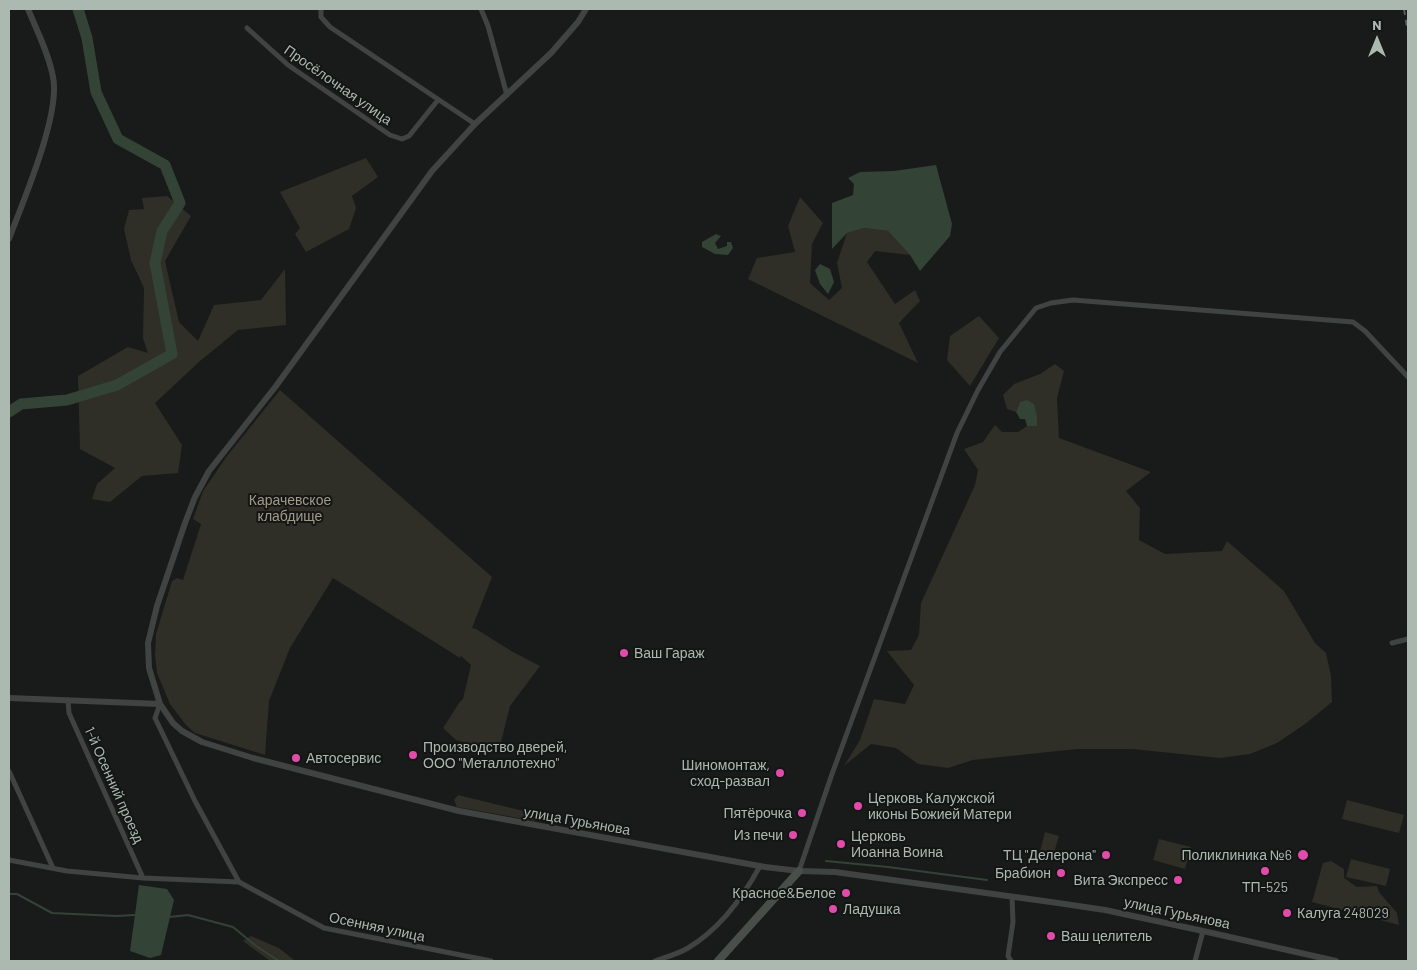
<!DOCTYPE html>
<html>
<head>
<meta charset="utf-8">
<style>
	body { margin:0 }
	#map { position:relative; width:1417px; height:970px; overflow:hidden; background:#191b1a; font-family:Barlow,sans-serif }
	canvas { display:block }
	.frame { position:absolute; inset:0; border:10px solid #acb9b1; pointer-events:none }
	.north { position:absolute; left:1352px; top:15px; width:50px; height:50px; -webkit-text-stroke:4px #141615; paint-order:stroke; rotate:0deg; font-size:14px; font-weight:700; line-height:20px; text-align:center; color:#acb9b1 }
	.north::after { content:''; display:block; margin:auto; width:18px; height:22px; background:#acb9b1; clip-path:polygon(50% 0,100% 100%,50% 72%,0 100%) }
</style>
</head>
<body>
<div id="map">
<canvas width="1417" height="970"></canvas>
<div class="frame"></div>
<div class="north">N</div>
</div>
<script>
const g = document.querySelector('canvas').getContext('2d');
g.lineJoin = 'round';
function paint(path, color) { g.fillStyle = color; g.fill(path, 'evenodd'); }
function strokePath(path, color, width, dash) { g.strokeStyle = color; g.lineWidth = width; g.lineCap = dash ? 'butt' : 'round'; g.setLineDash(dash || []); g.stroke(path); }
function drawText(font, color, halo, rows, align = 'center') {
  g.font = font + ' Barlow,sans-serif'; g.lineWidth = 4; g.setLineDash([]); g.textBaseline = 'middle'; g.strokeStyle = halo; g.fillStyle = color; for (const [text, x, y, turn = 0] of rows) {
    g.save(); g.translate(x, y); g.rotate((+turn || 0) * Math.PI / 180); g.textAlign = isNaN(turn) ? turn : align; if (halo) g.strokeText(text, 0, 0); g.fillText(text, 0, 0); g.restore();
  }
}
paint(new Path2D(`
	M366,158L378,177L352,196L356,208L349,229L306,252L295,234L300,228L280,192Z
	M167,196L191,216L165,261L179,322L198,341L214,305L261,300L285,269L286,325L238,330L200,361L155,403L182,445L178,473L142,476L110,502L92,499L97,484L115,468L80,449L78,376L128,347L148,353L143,338L144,288L131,260L124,229L129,210L144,209L142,198Z
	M800,197L823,223L812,244L810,283L829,300L842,288L837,263L847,233L864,228L888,231L910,255L875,251L867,262L895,304L915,290L920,301L899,323L918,363L748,279L757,258L795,252L788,226Z
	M979,316L999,338L970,386L947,360L950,336Z
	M1055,364L1064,371L1057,398L1059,438L1151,472L1126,491L1140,508L1139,540L1165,554L1222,551L1227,541L1284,591L1315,643L1326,653L1331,676L1332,702L1305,724L1277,743L1250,754L1220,758L1132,749H1077L973,760L948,768L918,764L896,748L871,744L844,766L860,740L874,699L905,704L914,685L887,651L911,650L919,635L921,603L975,485L978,470L964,449L983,442L995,425L1002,432H1018L1027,426L1037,425L1020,402L1016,412L1007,409L1003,395L1014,384L1040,374Z
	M280,390L492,577L472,628L476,629L513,652L540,666L510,706L500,746L496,752L456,740L443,728L459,703L463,699L471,665L461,656L460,658L333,578L290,648L269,701L265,755L195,733L186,725L170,704L157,673L155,655L156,634L172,581L177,578L183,580L201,524L193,519L203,491L227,456Z
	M458,795L540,815L542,820L535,821L457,807L454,800Z
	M1347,800L1404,815L1399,833L1342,819Z
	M1045,832L1059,836L1052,859L1039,855Z
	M1159,839L1191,847L1185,869L1153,860Z
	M1351,859L1390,869L1386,886L1346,877Z
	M1331,861L1344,869V878L1357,887L1377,886L1379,892L1397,913L1399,925L1312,902L1323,863Z
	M251,936L279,948L294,960L307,961H270L243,941Z`), '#2f2e27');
paint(new Path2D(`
	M936,165L952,224L950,236L920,271L910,255L888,231L864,228L847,233L832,249V203L853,195L854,184L848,178L860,172L894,171Z
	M716,234L721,236L715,243L718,249L727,246V242H731L733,248L728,255L715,254L702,247V242Z
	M820,264L830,269L834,282L828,294L820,284L815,270Z
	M1027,400L1034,404L1037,416V426H1027L1025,419H1020L1016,412L1020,402Z
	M139,885L167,889L174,900L161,955L150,958L130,951Z`), '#334336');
strokePath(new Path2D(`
	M826,861L888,867L987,880
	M9,894H17L52,913L117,916L134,915
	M169,917L188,915L233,927L256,946L279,961`), '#334336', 2);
strokePath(new Path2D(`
	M9,412L21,404L67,400L117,385L172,354L155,263L162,231L180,203L165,165L118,139L96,92L87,38L78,9`), '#334336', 11);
strokePath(new Path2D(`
	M321,9V17L330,27L475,124
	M481,9L488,26L507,95
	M247,28L288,65L390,135L402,139L409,136L438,100
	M1392,643L1408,639
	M68,700L69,713L143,878
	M160,704L155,718L195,801L239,882
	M9,771L53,868
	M9,860L67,871L143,878L239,882L324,928L491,961
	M799,871L832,774L957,433L978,390L1000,352L1036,308L1051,303L1073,300L1353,322L1365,331L1408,377
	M655,961C666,957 678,954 688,948C720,929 742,899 760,866
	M1011,961L1008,956L1013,922L1012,897
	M1195,961L1203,931`), '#3f4442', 5);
strokePath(new Path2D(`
	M586,9L578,22L551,53L475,124L432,171L276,386L209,471L195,497L185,523L157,606L148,643L149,668L160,704L173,723L182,731L202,742L253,758L459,811L765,867L799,871L835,872L1058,903L1105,910L1203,931L1336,961
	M9,239C23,201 61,114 53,77C49,54 37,31 28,9
	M9,698L160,704`), '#3f4442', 6);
strokePath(new Path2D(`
	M718,961L799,871`), '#484f4b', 8);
strokePath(new Path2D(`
	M1404,9L1408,33`), '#565e5a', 2, [6, 5]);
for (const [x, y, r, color] of [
	[624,653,5,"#e14baa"],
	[413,755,5,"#e14baa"],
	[296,758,5,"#e14baa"],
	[780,773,5,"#e14baa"],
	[858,806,5,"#e14baa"],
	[802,813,5,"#e14baa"],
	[793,835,5,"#e14baa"],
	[841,844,5,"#e14baa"],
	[1106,855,5,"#e14baa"],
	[1303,855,6,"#e14baa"],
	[1265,871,5,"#e14baa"],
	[1061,873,5,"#e14baa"],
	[1178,880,5,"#e14baa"],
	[846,893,5,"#e14baa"],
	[833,909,5,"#e14baa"],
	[1287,913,5,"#e14baa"],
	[1051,936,5,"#e14baa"]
]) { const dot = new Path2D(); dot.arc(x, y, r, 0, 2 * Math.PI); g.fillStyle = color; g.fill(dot); strokePath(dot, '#141615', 2); }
drawText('14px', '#acb9b1', '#141615', [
	["Просёлочная улица",338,85,35],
	["1-й Осенний проезд",114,785,66],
	["улица Гурьянова",577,821,10],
	["улица Гурьянова",1177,913,12],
	["Осенняя улица",377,927,12]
]);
drawText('14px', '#a29b86', '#141615', [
	["Карачевское",290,500],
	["клабдище",290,516]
]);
drawText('14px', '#acb9b1', '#141615', [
	["Ваш Гараж",634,653],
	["Производство дверей,",423,747],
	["ООО \"Металлотехно\"",423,763],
	["Автосервис",306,758],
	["Шиномонтаж,",770,765,"right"],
	["сход-развал",770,781,"right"],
	["Церковь Калужской",868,798],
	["иконы Божией Матери",868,814],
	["Пятёрочка",792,813,"right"],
	["Из печи",783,835,"right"],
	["Церковь",851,836],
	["Иоанна Воина",851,852],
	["ТЦ \"Делерона\"",1096,855,"right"],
	["Поликлиника №6",1292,855,"right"],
	["Брабион",1051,873,"right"],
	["Вита Экспресс",1168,880,"right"],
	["ТП-525",1265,887,"center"],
	["Красное&Белое",836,893,"right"],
	["Ладушка",843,909],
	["Калуга 248029",1297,913],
	["Ваш целитель",1061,936]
], 'left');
</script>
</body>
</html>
